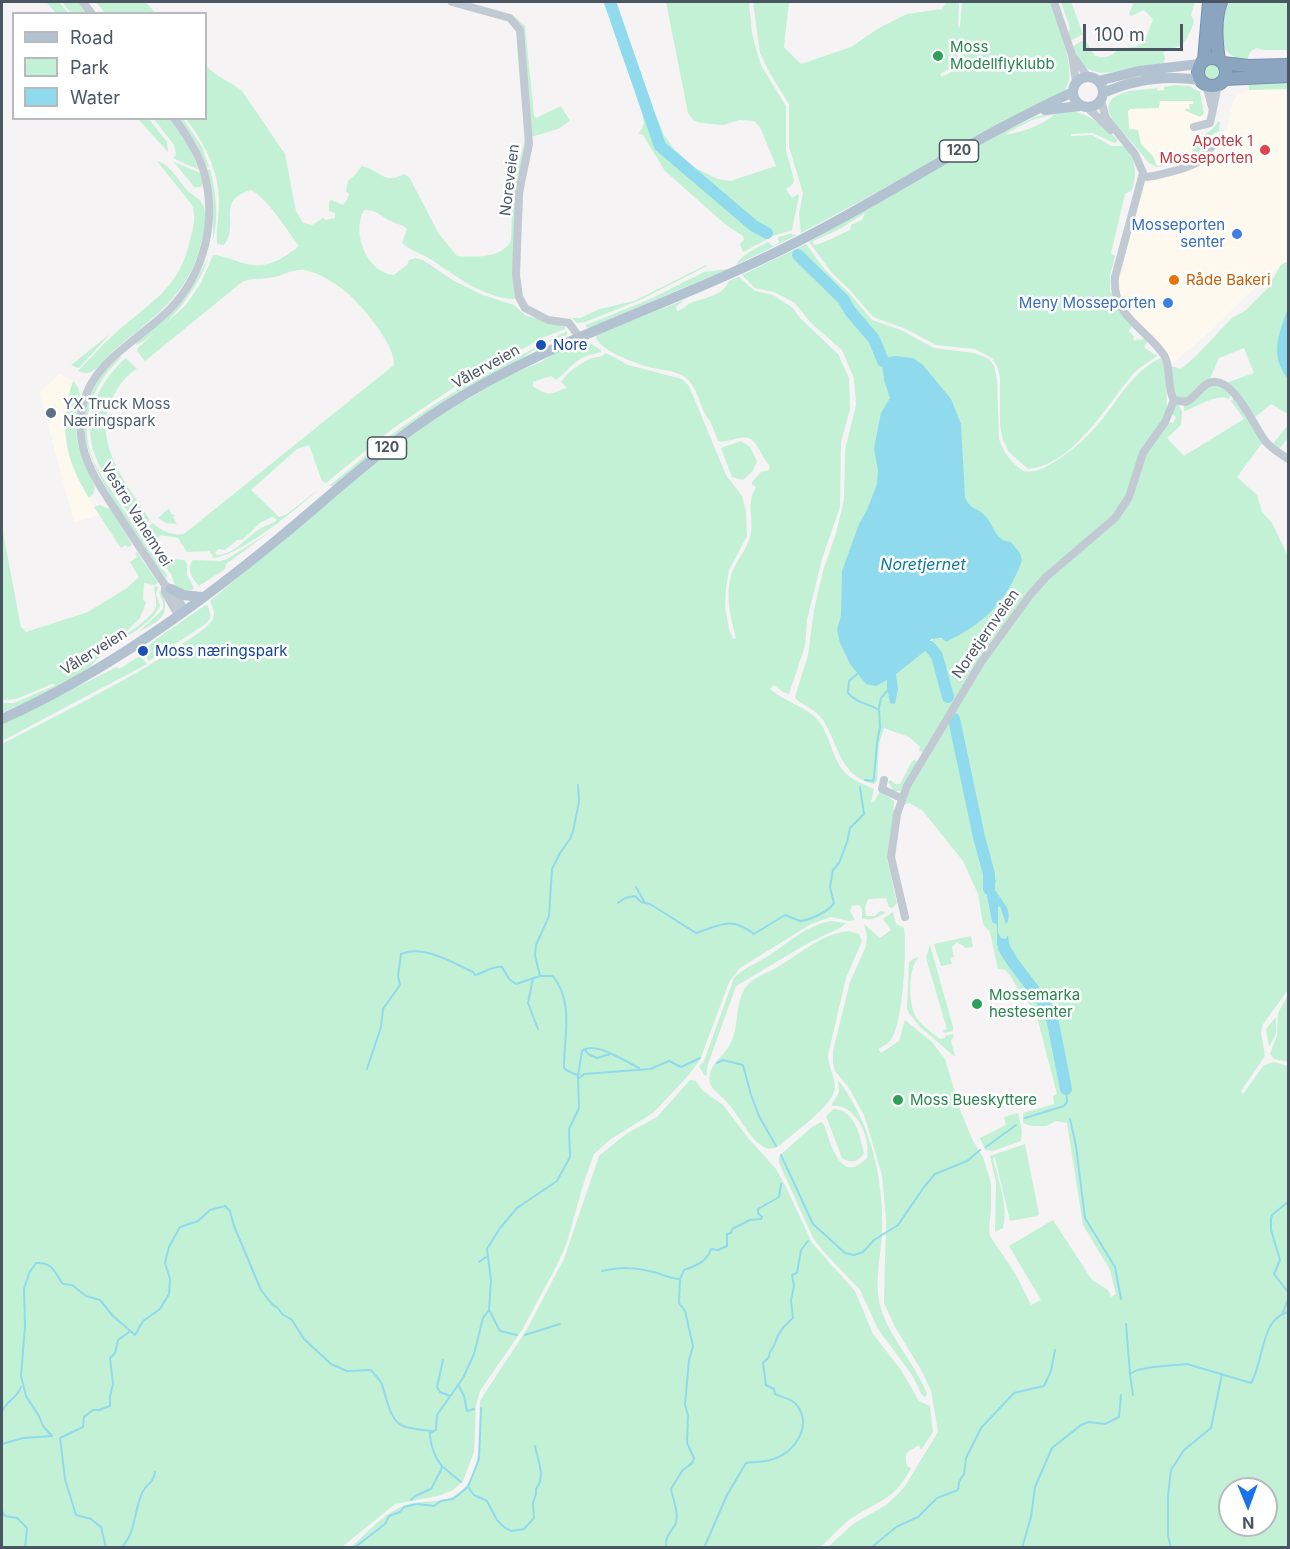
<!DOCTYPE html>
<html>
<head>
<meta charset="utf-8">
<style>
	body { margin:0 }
	#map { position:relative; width:1290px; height:1549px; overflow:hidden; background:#f5f3f3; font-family:Inter,sans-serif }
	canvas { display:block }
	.frame { position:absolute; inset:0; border:3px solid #4a5661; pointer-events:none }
	.legend { position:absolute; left:12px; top:12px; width:195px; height:108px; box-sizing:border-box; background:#fff; border:2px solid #b7bbc0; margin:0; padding:8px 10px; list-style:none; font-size:18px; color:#4a5661 }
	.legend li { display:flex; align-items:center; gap:12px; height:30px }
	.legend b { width:30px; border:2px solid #b7bbc0 }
	.north { position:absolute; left:1218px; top:1477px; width:60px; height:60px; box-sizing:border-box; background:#fff; border:2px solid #b7bbc0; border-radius:50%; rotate:179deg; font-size:16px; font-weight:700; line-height:24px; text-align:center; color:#4a5661 }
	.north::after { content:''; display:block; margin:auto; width:21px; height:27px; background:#1a73e8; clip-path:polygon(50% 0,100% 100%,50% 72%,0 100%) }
	.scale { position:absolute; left:1083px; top:24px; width:100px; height:27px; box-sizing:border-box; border:3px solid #4a5661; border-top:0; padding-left:8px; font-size:18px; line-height:21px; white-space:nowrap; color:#4a5661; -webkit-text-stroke:4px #fff; paint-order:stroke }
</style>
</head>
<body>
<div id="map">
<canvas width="1290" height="1549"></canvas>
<div class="frame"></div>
<ul class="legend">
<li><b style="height:8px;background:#b3c2d1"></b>Road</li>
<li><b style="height:16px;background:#c3f1d5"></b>Park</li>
<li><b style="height:16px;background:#90daee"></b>Water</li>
</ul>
<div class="north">N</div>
<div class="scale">100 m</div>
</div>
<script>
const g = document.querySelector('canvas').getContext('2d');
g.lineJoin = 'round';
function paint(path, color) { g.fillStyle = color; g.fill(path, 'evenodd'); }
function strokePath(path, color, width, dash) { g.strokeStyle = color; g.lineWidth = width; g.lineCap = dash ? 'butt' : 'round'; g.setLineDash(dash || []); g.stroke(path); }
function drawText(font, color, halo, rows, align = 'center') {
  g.font = font + ' Inter,sans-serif'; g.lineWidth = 5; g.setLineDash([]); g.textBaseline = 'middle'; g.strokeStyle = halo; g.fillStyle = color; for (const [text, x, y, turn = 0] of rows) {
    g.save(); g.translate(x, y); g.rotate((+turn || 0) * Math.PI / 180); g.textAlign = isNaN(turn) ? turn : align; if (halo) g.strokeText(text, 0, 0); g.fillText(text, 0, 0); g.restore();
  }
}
paint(new Path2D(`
	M1288,89V265L1286,262L1283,263L1247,295L1211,331L1175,361L1171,362L1163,347L1131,316L1120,300L1118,282L1125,268L1124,261L1145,184L1194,168L1217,138L1227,128L1233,101L1238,95L1249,90Z
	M1159,101H1194L1189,109L1200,116L1204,114L1199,143L1193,152L1183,158V162L1157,166L1154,158L1141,144L1136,129H1129L1128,111L1130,109Z
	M60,374L73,381L66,402L65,417L68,454L76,476L99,515L74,522L39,392Z`), '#fdf9ef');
paint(new Path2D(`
	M46,2H59L68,13H56Z
	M62,2H79L88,13H71Z
	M96,2H145L156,13H105Z
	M442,2L506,18L517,27L527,136L517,296L514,299C483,298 455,275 430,259C421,253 411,251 402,243L407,229C402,224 399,225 393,222C382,218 377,209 364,210C351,233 367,273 394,275L407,265L409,260L415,258L423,260L454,281L483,295L514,305L525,315L565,327V329L544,337L456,386L392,429L326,483L322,481L309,445L297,449L251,490L279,517L287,514L319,489C298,508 239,557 212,558L213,556L209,551L187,552L178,538L161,535L153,543L156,551L169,555L157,553L142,532L153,523C162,531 172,536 184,534L394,365C396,346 361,304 346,292C335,283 320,273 305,270C295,268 284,275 274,277C263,280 253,277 242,282L145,361L137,351L139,347L186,305L201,283L213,255C225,256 235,261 246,264C267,269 283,259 299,246C286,229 269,200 251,190C214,201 241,223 224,245L217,244C216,231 219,215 219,201C219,171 204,142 186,119L206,118V66C217,78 230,81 242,91L285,154L296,211L303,223L312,225L323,218L326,220L335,218V213L329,211V202L331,200L343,205L347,200L349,194L346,191L348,181L355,175L362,166C382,171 383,185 404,174L409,177L439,234L457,256C476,257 502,259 511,240L513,188L525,138L517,31L511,22ZM272,517L276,519V521C270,525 263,526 258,530C245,539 233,555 217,555L215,553L218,549L225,550L237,540H242L260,523Z
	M604,2H616L652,106L664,135L675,150L695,168L718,179L730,181L776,166L761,129L754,121L739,120L723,125L701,123L693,120L688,113L666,2H749L752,33L758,56L762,67L786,106V150L794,180L793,184L786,189L792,198L798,194L799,196L792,230L773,236L743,252L740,244L744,240L743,236L726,225L665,171L643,135L638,133L642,129L644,123L637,91L621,52Z
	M753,2H789L784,47L801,64L851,47L879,28L907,14L942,9L947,2H959L958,28L960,26L962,2H1050C1057,23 1080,74 1064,92L801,233L799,214L803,193L789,147V104L769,72L760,53ZM959,42L962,66L942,77L940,74L958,64L957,44Z
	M1061,2H1071L1083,34L1070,41L1068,33L1070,28Z
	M1131,2H1195L1191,15L1194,21C1192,29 1186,44 1177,47C1171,49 1168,48 1163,53L1165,57L1164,63C1151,65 1139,68 1126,70C1098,75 1085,76 1072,47L1085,39L1094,55C1105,60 1112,56 1120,48L1135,47L1144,43L1153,19L1144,10L1131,16L1129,13L1133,5Z
	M1225,2H1288L1287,50H1263L1256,48L1250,52L1247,61C1213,56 1221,26 1225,2Z
	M514,16L525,26L534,115L536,118L561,106L570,121L558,129L531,137L522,27Z
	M1205 72a7 7 0 1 1 14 0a7 7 0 1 1-14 0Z
	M1288,80V89L1249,90L1248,82Z
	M1175,85L1189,86L1200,92L1204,114L1200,117L1186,111L1185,109H1190L1189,104H1194L1193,101H1160L1159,108L1130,109L1128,111L1129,129L1138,130L1141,144L1153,156L1157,166L1169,165L1157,167L1149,163C1143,156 1137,148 1131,141C1120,128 1091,104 1123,93C1133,89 1146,90 1157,88L1158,91L1164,90V87Z
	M1064,110C1085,110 1103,126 1118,140L1115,143L1092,133L1071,134V136L1092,135L1111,146H1124C1136,156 1138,178 1131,191L1125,194L1111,253L1115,256L1110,276V292L1113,293L1132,325L1129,331L1134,336L1133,339L1135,341L1137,339L1141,340L1145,338L1148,340L1144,347L1155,355L1159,353C1153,361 1141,365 1134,373C1107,404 1074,465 1028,469L1009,452L1003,440L1000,425V377L998,368L992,358L975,349L936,345L906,329L873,317L850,290L832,273L809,242L1003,132L1035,117ZM1054,114C1049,122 1015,136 1005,134L1032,120ZM865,213L862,220L851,225L850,230C837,236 827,242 814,245L813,241L838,230Z
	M138,119H149L167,142L168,152Z
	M154,119H170L189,146L199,170L173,158L176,155L174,145Z
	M179,119H183L202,147L209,167H207L197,144Z
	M1218,121L1220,123L1219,131L1209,136L1206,135C1205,149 1196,159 1183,162V158C1193,153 1195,148 1201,139C1205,132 1214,131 1218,121Z
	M157,161C169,164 177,178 185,188C192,196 200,197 204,207C208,219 204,231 201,243C189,295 153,318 114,350C104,359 94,379 78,371C89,360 99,348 110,338C147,303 180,292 191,236C194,225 196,215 192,205Z
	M174,162L200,173L203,183L201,187H194Z
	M210,169C216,192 219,217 213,240V202L207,170Z
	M790,234L797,235L736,265C742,254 757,248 768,242L773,246L779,243L778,237Z
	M806,244L825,270L849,293L872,320L901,330L934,348L974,353L989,359L994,366L997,380L999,439C1003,452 1012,464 1024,471C1036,473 1045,468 1054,462C1072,451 1087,438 1100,422C1119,399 1133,371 1161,358L1166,369L1167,407L1126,498L1114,514L1045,573L924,752L919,751L920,747L909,737L884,728L879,744L877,781L874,784C839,776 839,745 823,720C817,711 806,706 797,700L795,697L808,655L814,610L823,571L836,533L844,500L845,450L856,405L854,378L842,350L811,323L795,303L774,292L755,288L742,275ZM1018,569C1004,606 979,624 946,642L942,639L934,638L928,644L852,632Z
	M208,258C200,288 163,333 136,345V342L195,282Z
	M1286,262L1288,265V414L1271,404L1254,418L1226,383L1254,373L1244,348L1219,358L1209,381L1187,400L1175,396L1171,366L1181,369L1196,356L1232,318L1245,311L1267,289L1281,265Z
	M706,265L707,266L640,300L585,322L577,323L572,318H580L600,309L634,301Z
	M728,269L589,328L586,327V325L648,300L704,272Z
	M739,277L755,291L773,295L793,308L799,317L838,354L849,378L850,409L841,442L840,507L822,559L807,620L805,646L789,694L783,692L774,685L770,689C784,701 804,706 817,719C832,736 831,762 849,776C856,782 866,785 874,789L871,802H874L880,791L894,801V813L887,859L897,903L892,908L889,907L886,898L868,899L865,907L866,916H875L880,911L886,912C879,917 870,922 862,918V909L859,905L852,906L850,911L855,920L849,921L831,917L811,924L740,968L729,982L700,1060L687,1077L653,1113L611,1139L594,1154L584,1182L566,1245L556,1267L522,1330L480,1391L476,1405L474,1452L463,1481L453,1490L438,1496L395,1504L342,1547L2,1548V744C61,713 122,684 178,647C188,639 203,632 211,622C217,615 213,608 210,601L357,477L426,423L511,374L541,362L561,349L585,340L601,350V352C595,354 588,355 582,358C572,363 565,374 556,380L551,376L533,382V386C550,398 551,393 567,388L561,382C568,372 581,362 593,358C598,357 602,357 606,353L628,365L682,379L689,386L726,475L742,496L746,511L747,536L729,570L726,588L725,606L729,629L733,639L736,638C730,615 723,589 735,566C740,556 747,548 750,537C755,520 745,506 756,487L752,485V482L761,472L769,470L770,466C763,459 761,450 754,442C745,431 730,444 718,441L711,423L705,414C699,402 696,385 685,377C674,370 660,370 648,367C635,363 599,350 596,337L597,334L684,300L676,307L677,311C684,310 686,304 693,302C705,298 724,295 729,281Z
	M567,331V335L547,342L537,348L333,486H329L388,437L435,404L472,381Z
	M110,334L81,366L78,368L71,365Z
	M120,357H122C92,383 77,424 94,462C102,478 114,494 123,509C138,532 151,554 167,575L166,578C150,557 136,535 122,513C86,457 59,408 120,357Z
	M126,358L137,369C127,374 121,383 115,393C88,438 126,483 150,520L139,529C125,506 106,483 96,458C81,421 97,383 126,358Z
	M73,381C86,393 77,411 76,427C76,453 87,464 95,487L93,494L89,498C65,458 58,426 73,381Z
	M1210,385H1219L1231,395L1229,399C1215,393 1198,407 1184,411V406Z
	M1234,398L1263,442L1237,477L1257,495L1262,512L1272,523L1288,556V990L1263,1024L1261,1033L1265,1056L1241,1091L1243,1094L1264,1065L1274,1062L1288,1066V1547L827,1548L853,1524L886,1505L896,1496L905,1486L938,1432L931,1391L923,1373L895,1327L884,1303L886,1220L882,1175L864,1115L849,1088L835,1071L833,1063V1051L850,982L866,946L867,936L864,924L880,938L891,930L883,919L893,912L896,924L904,928C907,948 903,1021 892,1038C889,1044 883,1046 878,1049L881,1053L899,1041L905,1020L932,1042L945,1059L961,1112L972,1139L983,1157L991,1183V1211L989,1229L990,1236L1015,1273L1031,1305L1041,1300L1009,1246L1053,1220L1092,1280L1108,1290L1111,1297L1116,1294L1110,1270L1083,1225L1067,1123L1056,1121L1046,1126H1031L1023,1123V1113L1054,1104L1053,1096L1057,1094L1036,1013L1017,987L1010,975L1005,970L998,969L990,932L983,924L978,894L963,861L922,810L909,803L903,805L910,789L981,669L1041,586L1093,540L1136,488L1146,455L1168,422L1173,423L1176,417L1171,414L1176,405H1179L1182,411L1181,425L1167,438L1184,456L1244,419L1231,401ZM984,881L993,885L990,890L996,891C1002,902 1012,911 1007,924L1005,922L1000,906H998V932L1000,938L1005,939L1008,935L1009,948L1002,952L997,945V925L992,922ZM1230,1489H1266V1525H1230Z
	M1288,425V438L1278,450L1272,445Z
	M741,441L750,447L757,461L753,471L743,480L732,477L721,448Z
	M100,505L111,510L132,544L131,546L128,547L126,545L121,548L94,507Z
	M169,508L171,514L175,515L173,517L177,524L166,523L158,518Z
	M2,527L18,612L21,627L26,632L88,612L127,588L139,577L130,562L137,557L135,553L137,552L158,583L154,585L144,583L143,599L146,603L140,618L120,638C128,634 155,615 156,606C157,600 154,592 154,586L158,587L156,594L160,606C151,625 124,637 107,649C100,655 95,663 87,669C63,686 29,701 2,713ZM52,684L56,685L14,703H3L4,700L16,699Z
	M270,532L226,564L225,569L199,586C192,578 186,569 193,560L221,561L227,559Z
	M163,558L184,560L187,564V575L194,588L192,590L183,591L175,586L171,574L161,561Z
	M161,590C172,616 160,620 139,632L163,609V603L159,592Z
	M207,604L211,616L207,623L149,661L143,650L159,637Z
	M140,656L147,664L2,741V724L117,667L119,669Z
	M914,760L918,761L901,791H894L888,782L891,780L895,784H900L911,763Z
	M831,921L846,923L840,928L810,942L736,986L708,1064L706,1076L704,1075L699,1066L704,1061L734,978C744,967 758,963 770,955C791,941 805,926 831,921Z
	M849,931L859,934L862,941L846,978L828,1055C828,1066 835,1076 835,1088C834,1105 792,1134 779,1146C773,1149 768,1150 762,1146C746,1135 739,1114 725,1100C720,1095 712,1090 710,1083C706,1066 724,1057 730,1044C740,1027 734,1003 746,987C752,978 767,973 776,968C800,954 821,934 849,931Z
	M971,936L973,947L966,948L957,942L952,947L954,957L950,958L952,964L941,966L934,944Z
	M930,945L953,1027V1031L944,1033L943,1031L947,1029L926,958Z
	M919,957C907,968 908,1008 918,1020C924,1027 933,1033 940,1039L945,1038V1036L953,1034L954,1036L951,1041L955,1057L919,1026L909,1013L907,1009L909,963L913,959Z
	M1288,995V1062L1274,1059L1270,1054L1277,1035L1278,1013Z
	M1276,1017V1034L1269,1047L1266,1029Z
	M690,1080L696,1081L702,1090L723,1105L749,1139L776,1169L785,1185L812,1243L855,1291L873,1334L901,1370L919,1401L930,1406L933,1432L921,1450L919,1445C907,1453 904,1450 907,1466L911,1468C895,1499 882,1499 855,1516C841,1524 832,1538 820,1547H351C366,1534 382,1515 401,1507C414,1500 432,1503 446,1499C485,1488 479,1434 480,1402L483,1396L527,1329L564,1259L599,1156L626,1134L657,1117Z
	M838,1080C871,1122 884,1180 882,1232C881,1254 875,1279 879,1301C886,1335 915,1362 927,1394L925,1397L922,1395L912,1375L878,1329L860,1290L823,1251L813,1238L779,1163V1156L812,1127L821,1122L824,1125C831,1143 840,1186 867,1158C871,1137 855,1102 831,1106L839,1092Z
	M834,1109C855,1110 860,1136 864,1153C859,1162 850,1164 842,1158L826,1116Z
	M1018,1113L1022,1131L1021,1141L993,1151L985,1150L980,1138L1006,1125L1004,1117Z
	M1025,1144L1039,1214L1037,1216L1010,1221L995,1158L1001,1157L993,1158C998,1178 1009,1208 1003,1228L995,1232L996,1183L990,1156Z`), '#c3f1d5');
paint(new Path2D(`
	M1288,308V379C1269,355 1279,334 1288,308Z
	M895,356L913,358L923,365L951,399L961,424L965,497C969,508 974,507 982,513C994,521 993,541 1011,542L1020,553L1022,560C1007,603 984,623 946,642L941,638L931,639L928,644L929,648L896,674L898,689L895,703L893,704L890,703L887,688V680L876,686L866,684L850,664L840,643L837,630L841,615L842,571L859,524L867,510L877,484L878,471L874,448L881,413L890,398L884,380L882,363L889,357Z
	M987,874L994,876L996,881L990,890L996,891C1003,903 1013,910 1007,924L1005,922L1000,906L998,907V932L1001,938L1005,939L1008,935L1012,961L997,945V925L992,922L984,881Z`), '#90daee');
strokePath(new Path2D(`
	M857,674L849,681L848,693C858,704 866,702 879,710
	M865,780L873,781L874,777L877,743L880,727L879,707L881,698L888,690
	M636,887L645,903
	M618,903L625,898L635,896L641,902L650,904L696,933C721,925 731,916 754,934L785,915L800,921C809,920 829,912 834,903L830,887L833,870L839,863L847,842L850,828L864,814L860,787
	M540,976L535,955L536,945L549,916L552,869L560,853L570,839L573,831L579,802L578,785
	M533,978L528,1003L538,1029
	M584,1049L588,1054L597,1058L610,1054
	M717,1063L723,1060L743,1065L751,1095L759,1116L776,1146
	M367,1069L381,1027L383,1009L400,985L398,976L401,954C422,944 454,963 473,972L475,975C484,973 494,965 502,967L509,979L516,984L540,976H553C574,1003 564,1035 564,1067L566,1070L577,1075
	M578,1079L584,1074L650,1069L669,1061L681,1067L700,1058
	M1025,1118L1064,1106L1067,1102L1066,1089
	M1070,1119L1076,1146L1085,1218L1115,1267L1121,1299
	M986,1147L1016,1125
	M781,1155L813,1224L845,1253L854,1255L863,1252L874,1240L898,1225L924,1187L935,1174L967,1161L980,1150
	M1288,1202L1272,1215L1271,1219V1230L1280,1260L1274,1274L1288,1292
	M479,1262L486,1257
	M602,1271C621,1267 634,1267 653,1272C663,1274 670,1279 680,1279L684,1270C695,1266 707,1262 711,1249L718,1250L727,1246V1234L731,1233L732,1229L750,1220L761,1219L762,1217L758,1213V1209L779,1197L781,1184
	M489,1310L500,1331L517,1335
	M1283,1313L1288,1299
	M1126,1324L1130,1374L1137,1370L1153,1367L1187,1364L1251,1383C1264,1362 1260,1319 1288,1312
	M525,1335L560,1324
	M443,1360L437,1387L440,1392L450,1396
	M1130,1374L1133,1395
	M459,1386L464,1396L467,1411L474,1409
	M2,1412C6,1400 16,1400 21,1387
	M2,1444L23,1438L52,1436L43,1426L39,1416L26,1396L21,1376L25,1326L24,1289L29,1273L36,1263C53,1262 54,1272 63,1284L72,1285L86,1296L100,1300L113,1316L135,1335L143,1321L160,1309L169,1294L170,1279L165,1263L169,1247L180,1227L198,1221L210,1210L225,1206L230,1211L234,1226L261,1290L272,1304L278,1308L282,1314L292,1320L304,1339L331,1364L347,1371L371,1370C374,1374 381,1380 382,1385C387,1397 389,1420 403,1426C412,1429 422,1430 432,1431
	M443,1467L461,1482
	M468,1487L474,1495L487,1501L497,1520L505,1528L512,1531L524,1529L534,1518L533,1503L536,1494V1489C546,1477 538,1461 535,1446
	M411,1500L415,1496L431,1489L441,1470L442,1466C435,1458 430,1444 430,1433L436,1430L437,1415L463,1378L474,1354L483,1318L489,1310L491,1280L487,1249L500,1228L517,1208L557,1181L570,1157L569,1129L579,1108L578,1076L582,1051C595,1040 626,1062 639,1068
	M2,1511L5,1516L17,1518L27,1528L25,1548
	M106,1548L101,1527L91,1519L76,1515L65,1479L60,1438L83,1427L84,1417L93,1410H99L110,1406V1396L113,1384L110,1358L115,1353L118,1340L129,1332
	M121,1548C136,1533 134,1511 142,1493C146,1483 153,1485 155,1472
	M354,1548L385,1524L389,1516L400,1512L404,1507L417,1504L434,1506L441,1501L453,1499L468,1487L479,1459L481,1408
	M666,1548C665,1536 670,1534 675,1525C680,1515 673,1499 671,1489L682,1471L692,1463L694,1458L687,1443L688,1415L685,1405L689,1360L693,1346L685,1311L679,1303L680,1279
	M704,1548L727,1495L746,1463C755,1462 765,1462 774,1459C796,1451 813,1425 796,1404C792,1399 781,1397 775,1394L774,1389L766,1385L763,1363L769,1357C769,1350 773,1349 775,1343C778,1332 784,1326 793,1318L791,1300L794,1286L792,1275L797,1273L801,1250L808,1241
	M871,1548L896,1527L918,1517L937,1498L958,1490L959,1482L964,1474L966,1458L981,1428L1014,1393L1044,1386L1051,1371L1055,1350
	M1022,1548L1031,1517L1035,1487L1052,1448L1081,1425L1089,1422L1105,1424L1119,1417L1121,1395
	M1171,1548L1168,1536V1496L1171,1470L1184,1450L1211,1428L1222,1374`), '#90daee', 2);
strokePath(new Path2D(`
	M610,2L660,146L754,226L767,233
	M798,255L843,299L850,311L874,339L883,361
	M930,647L937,656L948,697
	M954,719L979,837L989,874V889
	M1004,948L1012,961L1051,1013L1066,1089`), '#90daee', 12);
const highway = new Path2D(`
	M1198 72a14 14 0 1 1 28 0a14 14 0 1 1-28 0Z
	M1204,60L1209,2
	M1219,60C1216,41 1214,20 1221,2
	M1223,63L1248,66L1288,65
	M1224,79L1288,76`);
strokePath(highway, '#7690ad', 14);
strokePath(new Path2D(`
	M83,2L92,14
	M452,2L510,18L520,30L529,144L519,193L516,275L519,297L525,308L548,320L569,323L579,337
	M1054,2L1072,55L1076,82
	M1074,58L1088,77
	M1206,85L1212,107
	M1101,101L1106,118L1135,154L1143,173L1115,277C1112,317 1145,327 1164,355C1172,368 1166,387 1174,400L1186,402C1196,398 1201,384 1212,382C1234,377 1255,429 1266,442C1272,449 1281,454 1288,459
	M1088,108L1111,130
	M174,118C186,134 197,150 203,169C218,218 205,273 170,309C131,348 74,369 81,436C84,466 104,492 120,517C135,540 150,563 165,585L171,589L185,610
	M1194,127L1210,123L1218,85
	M1143,177C1153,177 1191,168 1199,161C1206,155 1211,146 1219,140
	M165,585V592L178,615
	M884,780L882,789L901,798
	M905,917L891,857L897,814L907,786L980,664L1030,595L1046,577L1115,518L1129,497L1143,453L1165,422L1174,400`), '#c1cad2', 8);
strokePath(new Path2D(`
	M1073 92a15 15 0 1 1 30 0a15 15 0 1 1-30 0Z
	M1098,81L1139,71L1199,64
	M1103,93C1134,79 1167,75 1200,80
	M1045,110L1080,106
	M171,589L183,595L202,597
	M2,719C104,673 197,606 284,534C337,490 387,443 446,406C545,343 658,309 764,258C870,208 966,141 1073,92`), '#b3c2d1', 10);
strokePath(highway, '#8ba5c1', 12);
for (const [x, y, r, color] of [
	[938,56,6,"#2e9e5b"],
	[1265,150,6,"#e0444e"],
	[1237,234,6,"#3f7fe0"],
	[1174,280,6,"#e8710a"],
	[1168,303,6,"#3f7fe0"],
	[541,345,6,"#1a4fb4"],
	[51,413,6,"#5c6f8a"],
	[143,651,6,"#1a4fb4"],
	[977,1004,6,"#2e9e5b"],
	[898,1100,6,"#2e9e5b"]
]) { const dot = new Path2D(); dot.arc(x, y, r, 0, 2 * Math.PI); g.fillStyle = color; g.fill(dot); strokePath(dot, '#fff', 2); }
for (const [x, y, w] of [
	[959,151,39],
	[387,448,39]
]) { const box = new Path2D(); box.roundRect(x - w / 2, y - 11, w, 22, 4.5); g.fillStyle = '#fff'; g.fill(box); strokePath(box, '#4a5661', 1.5); }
drawText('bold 14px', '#4a5661', null, [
	["120",959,151],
	["120",387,448]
]);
drawText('15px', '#27864d', '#fff', [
	["Moss",950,47],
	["Modellflyklubb",950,64],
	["Mossemarka",989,995],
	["hestesenter",989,1012],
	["Moss Bueskyttere",910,1100]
], 'left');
drawText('15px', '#be3a42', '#fff', [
	["Apotek 1",1253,141],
	["Mosseporten",1253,158]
], 'right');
drawText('15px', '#4a5661', '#fff', [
	["Noreveien",510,180,-83],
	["Vålerveien",486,367,-29],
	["Vestre Vanemvei",136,515,58],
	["Noretjernveien",986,634,-55],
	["Vålerveien",94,652,-32]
]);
drawText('15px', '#366cbe', '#fff', [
	["Mosseporten",1225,225],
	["senter",1225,242],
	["Meny Mosseporten",1156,303]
], 'right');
drawText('15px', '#c56008', '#fff', [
	["Råde Bakeri",1186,280]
], 'left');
drawText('15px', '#164399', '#fff', [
	["Nore",553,345],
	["Moss næringspark",155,651]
], 'left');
drawText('15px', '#4e5e75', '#fff', [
	["YX Truck Moss",63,404],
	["Næringspark",63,421]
], 'left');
drawText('italic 16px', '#0c7c9b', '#fff', [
	["Noretjernet",923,565]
]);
</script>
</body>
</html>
